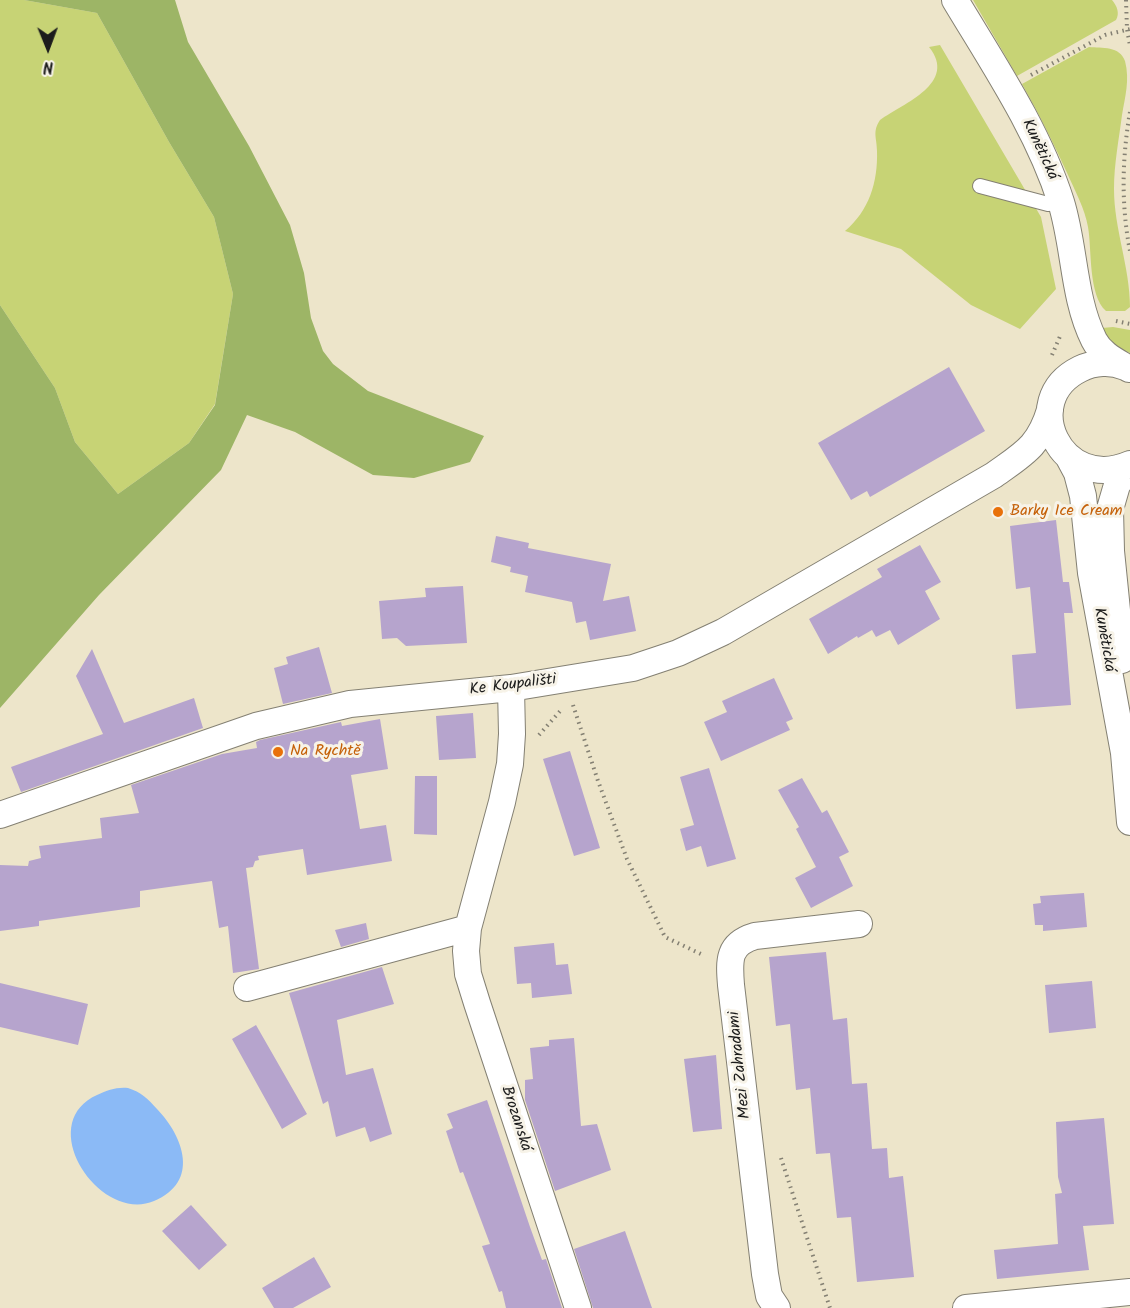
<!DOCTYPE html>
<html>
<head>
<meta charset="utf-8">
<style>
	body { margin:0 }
	#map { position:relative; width:1130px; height:1308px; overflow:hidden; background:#ede5ca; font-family:Kalam,sans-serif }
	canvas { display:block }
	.north { position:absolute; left:18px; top:18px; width:60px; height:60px; -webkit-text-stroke:4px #f7f3e8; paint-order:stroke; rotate:179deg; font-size:16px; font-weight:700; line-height:24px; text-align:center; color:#1c1c1c }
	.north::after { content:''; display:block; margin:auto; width:21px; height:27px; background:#1c1c1c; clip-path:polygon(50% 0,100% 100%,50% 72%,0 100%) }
</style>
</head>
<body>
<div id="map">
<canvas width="1130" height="1308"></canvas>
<div class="north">N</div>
</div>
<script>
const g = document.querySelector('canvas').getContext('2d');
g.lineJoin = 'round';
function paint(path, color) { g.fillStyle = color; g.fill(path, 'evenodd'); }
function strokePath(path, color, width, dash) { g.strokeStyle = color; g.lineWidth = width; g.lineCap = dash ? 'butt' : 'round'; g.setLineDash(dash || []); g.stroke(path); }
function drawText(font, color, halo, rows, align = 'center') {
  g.font = font + ' Kalam,sans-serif'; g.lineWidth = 6; g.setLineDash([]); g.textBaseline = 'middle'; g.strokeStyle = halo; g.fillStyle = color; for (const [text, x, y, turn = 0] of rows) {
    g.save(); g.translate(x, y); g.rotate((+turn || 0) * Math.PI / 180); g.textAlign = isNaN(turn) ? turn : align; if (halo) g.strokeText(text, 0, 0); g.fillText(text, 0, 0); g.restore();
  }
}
paint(new Path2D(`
	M0,0H24L97,13L169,142L214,217L233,294L215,404L189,443L118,494L75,442L55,388L0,305Z
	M973,0H1112C1117,6 1120,13 1116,20L1017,76Z
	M940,45L1041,217L1056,289L1020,329L971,305L901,249L845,231C869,211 878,182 877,151C877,138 872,132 880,120C904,103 958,83 929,47Z
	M1089,47C1102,48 1120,46 1125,61C1130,80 1125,97 1122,115C1119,139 1114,164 1114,189C1114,229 1130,267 1130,307L1125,311H1106C1088,295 1092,249 1088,227C1085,209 1075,191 1068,175C1054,144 1039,114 1022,84Z
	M1113,327L1130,330V353L1108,344L1102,328Z`), '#c7d375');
paint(new Path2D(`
	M24,0H175L188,42L249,146L290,225L304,273L311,318L323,351L333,364L368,391L484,436L470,462L414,478L373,475L295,432L247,415L221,470L99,595L0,708V305L55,388L75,442L118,494L189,443L215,405L233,294L214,217L169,142L97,13Z`), '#9db566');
paint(new Path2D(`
	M128,1088C141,1092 148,1099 157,1109C184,1137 200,1182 154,1201C100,1224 33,1124 97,1095C108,1090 116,1087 128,1088Z`), '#8bbaf6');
paint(new Path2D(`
	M949,367L985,431L870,497L867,491L851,500L818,443Z
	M1056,520L1063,582H1069L1073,613H1064L1071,705L1016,709L1012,655L1036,653L1030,587L1016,589L1010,526Z
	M496,536L529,543L528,548L611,564L603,601L629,596L636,631L590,640L586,621L576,623L572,602L525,592L528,576L510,572L511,567L491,562Z
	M920,545L941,582L925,591L940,619L898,645L890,630L876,637L872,630L858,638L857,636L828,654L809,619L882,577L877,569Z
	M463,586L467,643L406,646L397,638L382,639L379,601L426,597L425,588Z
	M319,647L332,693L283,704L274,668L288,664L286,657Z
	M92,649L124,723L194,698L203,728L21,792L11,767L103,734L76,676Z
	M774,678L793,719L786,722L790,730L721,761L704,722L727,712L722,701Z
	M473,713L476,758L439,760L436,716Z
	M380,719L388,769L351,775L360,829L386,825L392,861L307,875L303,849L258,856L259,860L255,861L253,867L246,868L259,969L233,973L228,926L219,928L212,881L140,891V907L39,921V926L0,931V865L28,866L29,861L41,858L39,846L102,838L100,818L139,813L131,785L222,754L257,748L256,742L260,740L341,722L342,726Z
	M570,751L600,848L574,856L543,759Z
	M709,768L736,859L707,867L701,846L686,851L680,829L694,825L680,777Z
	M415,776H437V835L414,834Z
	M802,778L822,813L827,810L849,852L839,857L853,886L811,908L795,878L816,867L796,829L799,827L778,790Z
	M1084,893L1087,927L1043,931V925H1035L1033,904L1041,903L1040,896Z
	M366,923L369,939L341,947L335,930Z
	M554,943L556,965L568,964L572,994L532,998L531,983L517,984L514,947Z
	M826,952L833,1020L847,1018L852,1084L867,1083L872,1149L887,1148L889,1178L903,1176L914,1277L857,1282L851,1217L837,1218L830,1153L816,1154L810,1088L796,1090L790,1024L776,1026L769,957Z
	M382,967L394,1004L337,1020L346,1075L373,1068L392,1134L370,1142L365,1127L336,1137L328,1101L323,1104L289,993Z
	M1092,981L1096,1028L1049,1033L1045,985Z
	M0,983L88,1004L78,1045L0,1027Z
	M256,1025L307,1114L282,1129L232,1039Z
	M574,1038L581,1126L597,1124L611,1170L555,1191L525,1100V1080L533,1079L530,1048L549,1046V1040Z
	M716,1055L722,1129L693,1132L684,1059Z
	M487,1100L530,1227L542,1260L546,1259L562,1308H506L502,1291L499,1292L482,1246L490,1244L463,1172L460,1173L446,1131L453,1128L447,1114Z
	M1104,1118L1114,1224L1083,1226L1089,1270L997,1279L994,1250L1058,1244L1055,1194L1062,1193L1058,1177L1056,1122Z
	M191,1205L227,1245L199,1270L162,1231Z
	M625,1231L652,1308H593L574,1249Z
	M314,1257L331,1287L293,1308H274L262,1288Z`), '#b6a4cd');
const service = new Path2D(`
	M980,186L1048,204L1061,200`);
const minor = new Path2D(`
	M955,0C994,65 1038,130 1061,202C1075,247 1073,298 1094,340C1101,354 1116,361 1129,369
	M1125,367C1111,361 1094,362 1080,369C1017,400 1061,494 1130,464
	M1069,458L1077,473L1083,496L1091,573L1124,753L1130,822
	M1122,660L1111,551L1110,509L1117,485L1130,467
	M511,688L512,734L510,764L502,802L468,928L466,951L468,974L477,1003L578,1308
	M0,815L256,726L350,704L511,688L633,668L678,653L723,632L994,475C1023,454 1039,447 1050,410
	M247,988L468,928
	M777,1308L769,1296L765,1274L731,985C729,960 728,944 755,936L859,924
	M966,1308L1130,1292`);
strokePath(service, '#848073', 16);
strokePath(minor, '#848073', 28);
strokePath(new Path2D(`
	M1126,0L1127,29L1130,46
	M1031,75L1105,35L1130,29
	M1130,112C1122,158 1121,205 1130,251
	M1116,321L1130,324
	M1052,355L1061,334
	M573,705L598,781L627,859L665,937L703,955
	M539,735L562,709
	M781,1158L830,1308`), '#848073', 4, [1.5, 4.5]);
strokePath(service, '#fff', 14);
strokePath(minor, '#fff', 26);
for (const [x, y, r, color] of [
	[998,512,6,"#e8710a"],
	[278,752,6,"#e8710a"]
]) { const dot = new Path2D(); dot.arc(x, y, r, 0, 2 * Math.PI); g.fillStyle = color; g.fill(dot); strokePath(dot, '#f7f3e8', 2); }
drawText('16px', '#1c1c1c', '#f7f3e8', [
	["Kunětická",1039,150,65],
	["Kunětická",1103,640,80],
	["Ke Koupališti",513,686,-7],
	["Mezi Zahradami",741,1065,-96],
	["Brozanská",515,1119,72]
]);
drawText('16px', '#c56008', '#f7f3e8', [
	["Barky Ice Cream",1010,512],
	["Na Rychtě",290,752]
], 'left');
</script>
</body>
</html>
